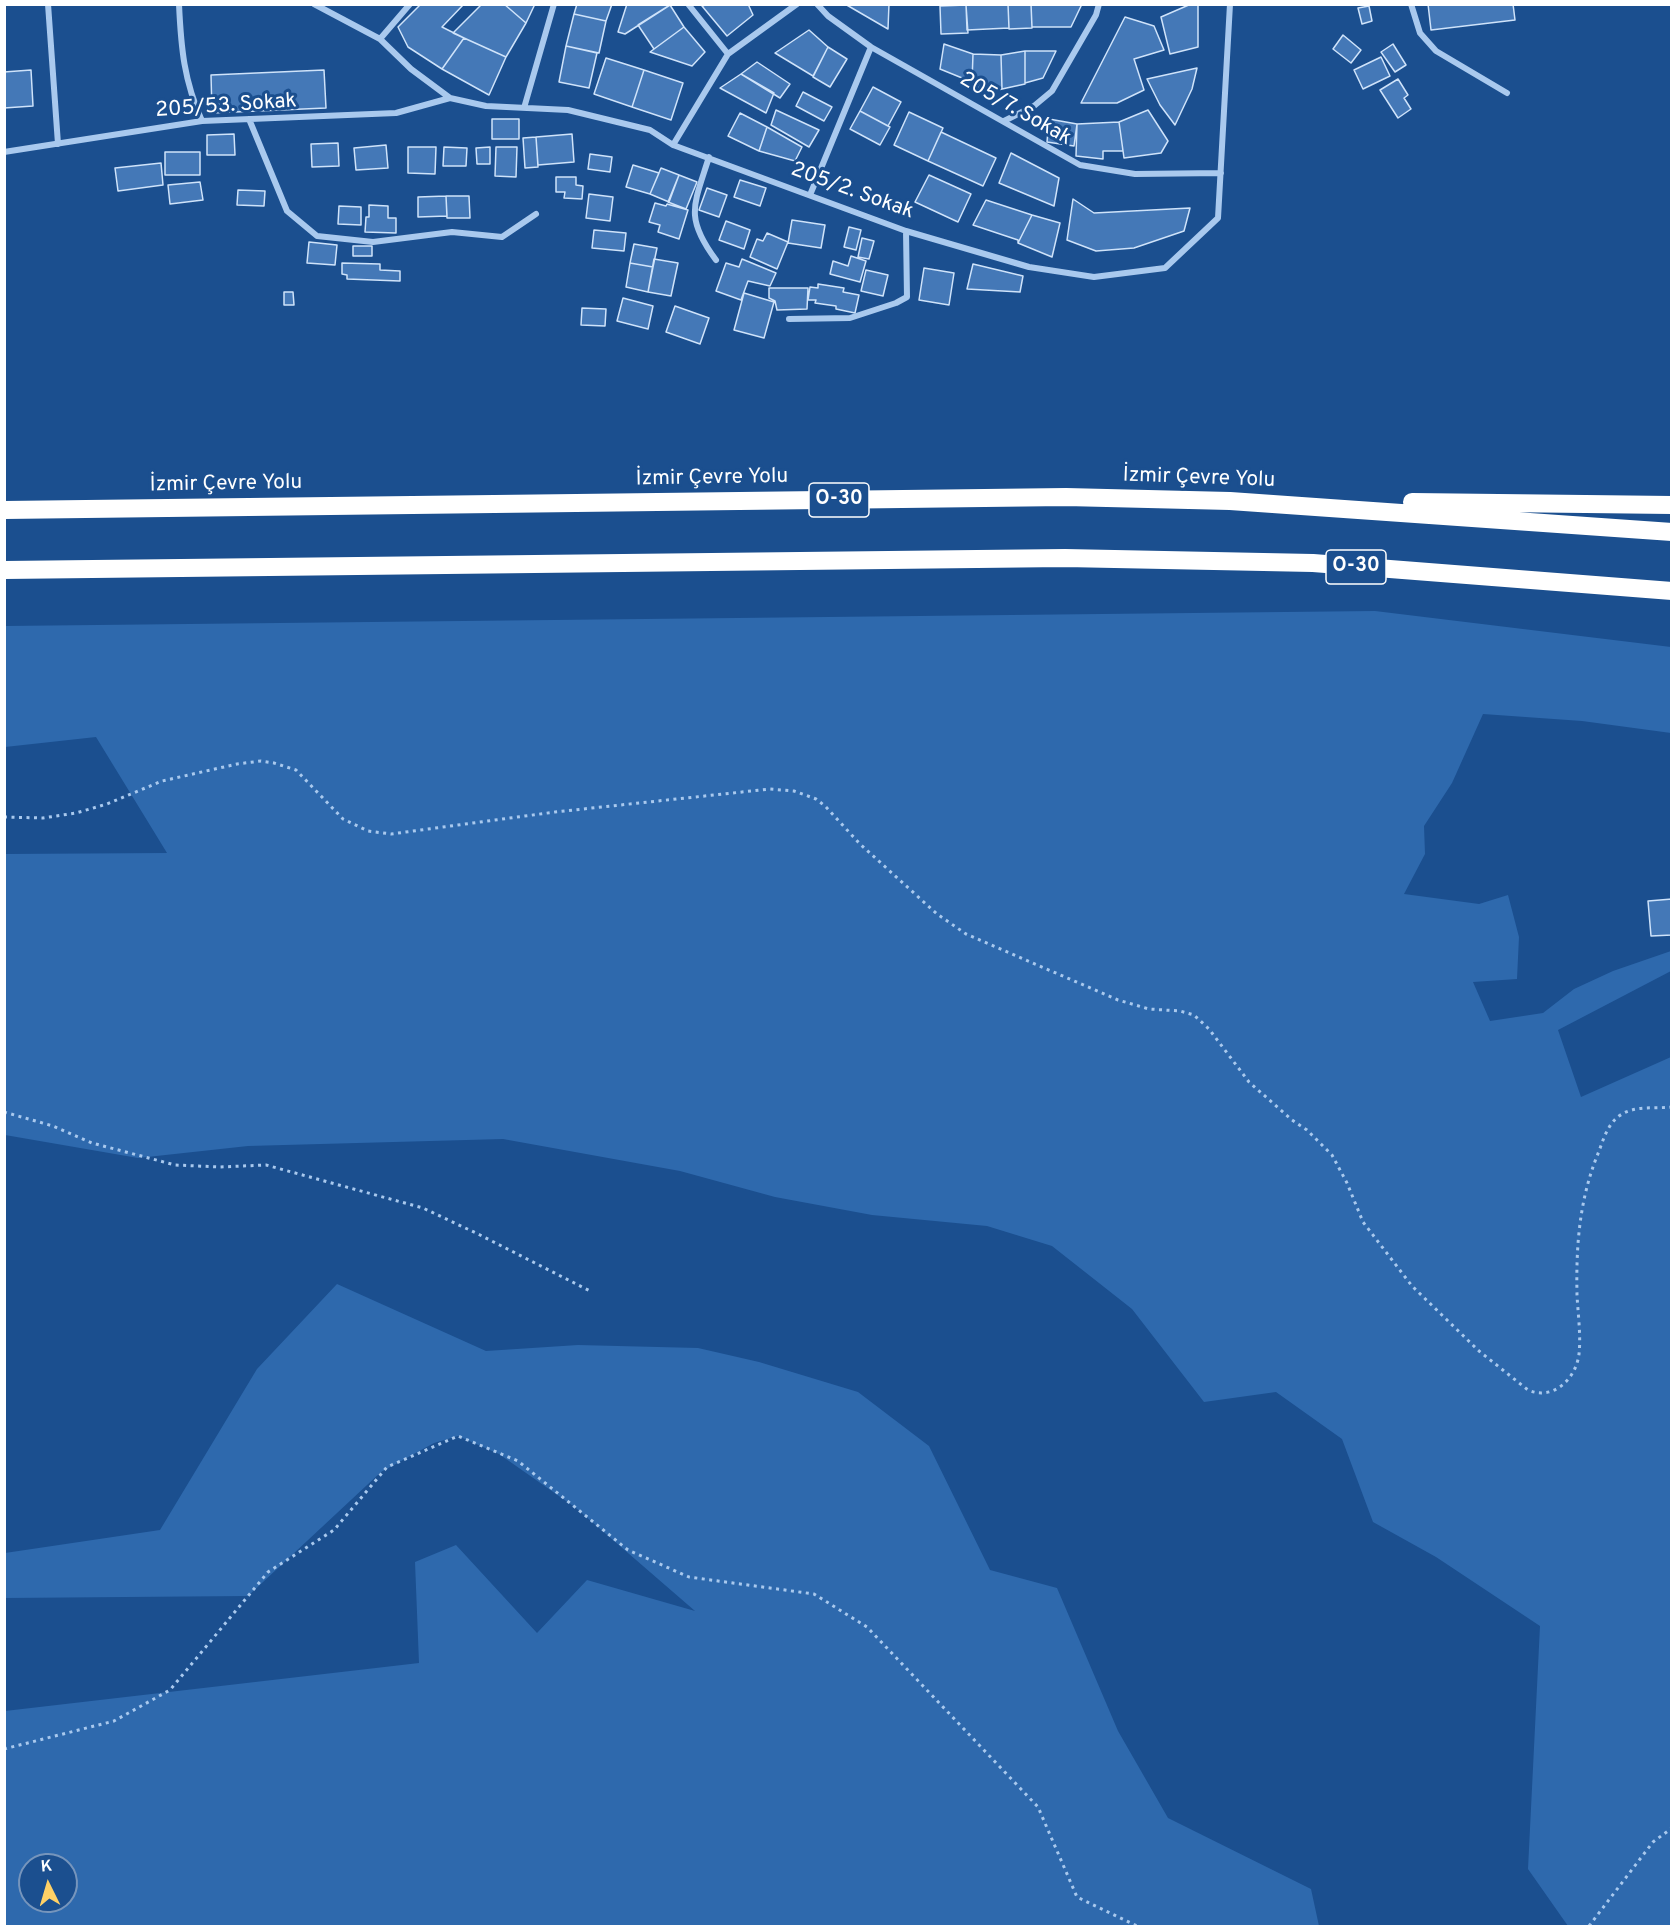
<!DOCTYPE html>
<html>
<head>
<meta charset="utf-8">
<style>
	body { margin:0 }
	#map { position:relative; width:1676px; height:1931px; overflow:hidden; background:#1b4f8f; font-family:Overpass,sans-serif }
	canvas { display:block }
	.frame { position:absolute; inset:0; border:6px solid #fff; pointer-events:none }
	.north { position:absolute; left:18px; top:1853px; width:60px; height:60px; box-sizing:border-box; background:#1b4f8f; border:2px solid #7695bc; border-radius:50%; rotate:355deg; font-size:16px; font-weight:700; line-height:24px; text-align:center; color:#fff }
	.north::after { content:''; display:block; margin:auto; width:21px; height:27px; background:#ffd166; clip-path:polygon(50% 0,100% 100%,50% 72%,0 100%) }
</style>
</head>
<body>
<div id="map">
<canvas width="1676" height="1931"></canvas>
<div class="frame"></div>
<div class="north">K</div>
</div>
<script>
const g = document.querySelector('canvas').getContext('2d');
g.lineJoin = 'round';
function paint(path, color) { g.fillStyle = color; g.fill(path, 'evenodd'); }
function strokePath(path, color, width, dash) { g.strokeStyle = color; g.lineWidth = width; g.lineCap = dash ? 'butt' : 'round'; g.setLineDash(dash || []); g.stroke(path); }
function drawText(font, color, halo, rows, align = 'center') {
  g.font = font + ' Overpass,sans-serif'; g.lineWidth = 6; g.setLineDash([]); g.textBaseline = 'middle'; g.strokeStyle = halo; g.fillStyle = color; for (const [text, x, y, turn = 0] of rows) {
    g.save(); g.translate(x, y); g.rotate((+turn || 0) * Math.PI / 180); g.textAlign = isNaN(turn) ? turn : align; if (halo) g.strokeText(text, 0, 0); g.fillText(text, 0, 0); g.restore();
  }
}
paint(new Path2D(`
	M1375,611L1671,647V733L1582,721L1483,714L1452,783L1424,826L1425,854L1404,894L1479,904L1508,895L1519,937L1517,979L1473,982L1490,1021L1543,1013L1574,989L1613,971L1671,951V971L1558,1030L1581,1097L1671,1057V1926H1568L1528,1869L1540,1626L1436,1557L1373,1522L1342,1439L1276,1392L1204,1402L1132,1309L1052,1246L987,1226L872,1215L775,1197L680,1171L503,1139L248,1146L138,1158L5,1135V854L167,853L96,737L5,747V626Z
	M337,1284L486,1351L578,1345L698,1348L759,1362L858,1392L929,1446L990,1570L1057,1588L1118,1731L1168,1818L1311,1889L1319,1926H5V1711L419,1663L415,1562L456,1545L537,1633L587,1580L695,1611L576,1508L499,1454L458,1436L434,1443L381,1472L248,1596L5,1598V1553L160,1530L257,1369ZM30,1865H66V1901H30Z`), '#2e69ad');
const building = new Path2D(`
	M421,4H464L442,27L464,38L442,69L408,47L398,27Z
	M482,4H504L526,23L506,57L453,33Z
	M504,4H535L526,23Z
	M577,4H612L606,21L574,14Z
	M627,4H670V5L625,34L618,32Z
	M709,4H748L753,15L727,36L702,6Z
	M845,4H889L888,29Z
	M966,4H1008L1009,28L967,30Z
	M1008,4H1031L1032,28L1009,29Z
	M1031,4H1082L1071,27H1032Z
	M1191,4H1198V47L1170,54L1161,17Z
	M1428,4H1513L1515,20L1431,30Z
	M670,5L684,27L654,49L638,25Z
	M966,5L968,33L941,34L940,6Z
	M1369,6L1372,21L1362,24L1358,8Z
	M574,14L606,21L599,53L566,46Z
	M1125,17L1154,26L1164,50L1134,59L1144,90L1117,103H1081Z
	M684,27L705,52L692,66L650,52Z
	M809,30L828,47L813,76L775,53Z
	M1343,35L1361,50L1351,63L1333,49Z
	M464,38L506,57L489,95L442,69Z
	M944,44L973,54L972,82L940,69Z
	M1393,44L1406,65L1395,72L1381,52Z
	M566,46L597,53L589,88L559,82Z
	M828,47L847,59L830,87L813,77Z
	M1025,51H1056L1043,78L1025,83Z
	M1025,51V84L1002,89L1001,55Z
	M973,54L1001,55L1002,89L985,93L972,82Z
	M1381,57L1390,76L1363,89L1354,70Z
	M606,58L644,70L632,107L594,94Z
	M757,62L790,84L780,98L741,74Z
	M1197,68L1192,89L1175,125L1160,105L1147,79Z
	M31,70L33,106L4,108V72Z
	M324,70L326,108L212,113L211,75Z
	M644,70L683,83L671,120L632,107Z
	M741,74L774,93L766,113L720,88Z
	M1398,79L1408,95L1404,98L1411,109L1398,118L1380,90Z
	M873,87L901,102L888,126L860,111Z
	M803,92L832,107L824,121L796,106Z
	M776,110L819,130L809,147L771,125Z
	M1148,110L1168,141L1161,153L1124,158L1119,122Z
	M860,111L890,127L880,145L850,129Z
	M909,112L943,128L928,161L894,145Z
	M740,113L767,127L759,151L728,136Z
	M492,119H519V139H492Z
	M1049,119L1077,124L1074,146L1047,142Z
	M1119,122L1123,151H1103V159L1076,156L1077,124Z
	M767,127L802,147L795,161L759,151Z
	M941,132L996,158L983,186L928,161Z
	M234,134L235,155H207V135Z
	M572,134L574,162L538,165L536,137Z
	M536,137L538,167L525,168L523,138Z
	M338,143L339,166L312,167L311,144Z
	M386,145L388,168L356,170L354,148Z
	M408,147H436L435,174L408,173Z
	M444,147L467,148L466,166H443Z
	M490,147V164H477L476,148Z
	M496,147H517L516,177L495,176Z
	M165,152H200V175H165Z
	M1011,153L1059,178L1054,206L999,183Z
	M590,154L612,157L610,172L588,169Z
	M161,163L163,185L118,191L115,168Z
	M633,165L659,173L650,194L626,187Z
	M661,168L679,175L669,202L650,194Z
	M679,175L697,182L686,209L668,202Z
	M929,175L971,194L958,222L915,202Z
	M556,177H576V185L583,186L582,199L564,198L565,192H556Z
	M740,180L766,188L760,206L734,197Z
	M200,182L203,200L170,204L168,185Z
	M707,188L727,195L719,217L699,210Z
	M238,190L265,191L264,206L237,205Z
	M589,194L613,197L610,221L586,218Z
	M446,196H469L470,218H447Z
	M446,196L447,216L418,217V197Z
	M1073,199L1094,213L1190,208L1184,231L1134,248L1096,251L1067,240Z
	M986,200L1032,215L1018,243V240L973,225Z
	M655,203L666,206L667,204L688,210L679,239L658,232L660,225L649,222Z
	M369,205L388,206V218H396V233L365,232L366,217H369Z
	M339,206L361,207V225L338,224Z
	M1032,215L1060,223L1052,257L1018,243Z
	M792,220L825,225L821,248L788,243Z
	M726,221L750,230L744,249L719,240Z
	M849,227L861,230L856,250L844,247Z
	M594,230L626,233L624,251L592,248Z
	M767,233L788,242L777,269L750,257L757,239L763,241Z
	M862,238L874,241L869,259L858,257Z
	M309,242L337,245L335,265L307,263Z
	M634,244L657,248L653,267L630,263Z
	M353,246H372V256H353Z
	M851,256L866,261L860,282L830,274L833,261L848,266Z
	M654,259L678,263L671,296L648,292Z
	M742,259L776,273L770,286L748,281L741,300L716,291L726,263L739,267Z
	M342,263L380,264V270L400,271V281L347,279V275L342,274Z
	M630,263L653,267L648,292L626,287Z
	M973,264L1023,276L1020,292L967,289Z
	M924,268L954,273L949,305L919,300Z
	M866,270L888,275L883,296L861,291Z
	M818,284L844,288L843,292L859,295L855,313L836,309V306L815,303L816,300H808L810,287L818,288Z
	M769,288H808L807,309L777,310L775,301L769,298Z
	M284,292H293L294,305H284Z
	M744,293L774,302L764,338L734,330Z
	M623,298L653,306L648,329L617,321Z
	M675,306L709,318L700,344L666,332Z
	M582,308L606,309L605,326L581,325Z
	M1672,899V935L1651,936L1648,901Z`);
paint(building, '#4478b7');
strokePath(building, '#cfe3fa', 1.5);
strokePath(new Path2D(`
	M4,817L43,818L76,813L107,804L162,781L237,764L261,761L274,763L296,770L343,819L368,831L391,834L555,812L770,789L794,791L816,799L825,806L860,844L937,914L966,934L1118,1000L1149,1009L1180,1011L1194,1015L1209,1029L1249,1082L1292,1120L1307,1130L1332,1155L1347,1183L1363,1222L1412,1286L1479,1351L1528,1390C1553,1401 1576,1379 1579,1354C1581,1336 1578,1314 1577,1295C1576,1247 1579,1202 1597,1156C1603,1142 1606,1126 1619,1116C1634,1105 1654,1109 1672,1107
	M4,1112L53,1126L92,1143L175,1165L220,1167L266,1165L423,1208L478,1234L592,1292
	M4,1749L114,1721L170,1690L268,1572L334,1530L387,1467L458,1436L518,1461L628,1550L689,1577L814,1594L867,1627L1038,1807L1077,1897L1137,1926
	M1589,1926L1653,1842L1672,1828`), '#a9c9ee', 3, [3, 4.5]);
strokePath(new Path2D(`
	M48,4L58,144
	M179,4C181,48 184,81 202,121
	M314,4L380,39L411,69L450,98L486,106L568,110L650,130L673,145L906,231L1029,267L1094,277L1165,268L1218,218L1230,4
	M688,4L728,54
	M817,4L828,16L871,47L1080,165L1135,174L1221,173
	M1411,4L1420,33L1436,51L1507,93
	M380,39L410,4
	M524,108L554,4
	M249,119L287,211L317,236L373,242L452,232L502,237L536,214
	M1004,121L1034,106L1052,91L1096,15L1099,4
	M673,145L728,54L797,4
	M4,152L202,121L396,113L450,98
	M709,157C694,205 684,217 716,260
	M810,195L871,47
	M789,319L850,318L896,303L907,297L906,231`), '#a9c9ee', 6);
strokePath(new Path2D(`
	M1412,502L1672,505
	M4,510L1066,497L1230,501L1672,532
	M4,570L1065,558L1313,563L1672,591`), '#fff', 18);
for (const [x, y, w] of [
	[839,500,60],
	[1356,567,60]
]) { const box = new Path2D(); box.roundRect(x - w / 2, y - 17, w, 34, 4.5); g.fillStyle = '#1b4f8f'; g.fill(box); strokePath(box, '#fff', 1.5); }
drawText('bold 20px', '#fff', null, [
	["O-30",839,500],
	["O-30",1356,567]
]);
drawText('21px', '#fff', '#1b4f8f', [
	["205/53. Sokak",226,107,-4],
	["205/7. Sokak",1015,110,30],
	["205/2. Sokak",852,192,20],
	["İzmir Çevre Yolu",712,479,-1],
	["İzmir Çevre Yolu",1199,479,2],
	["İzmir Çevre Yolu",226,485,-1]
]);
</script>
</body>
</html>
